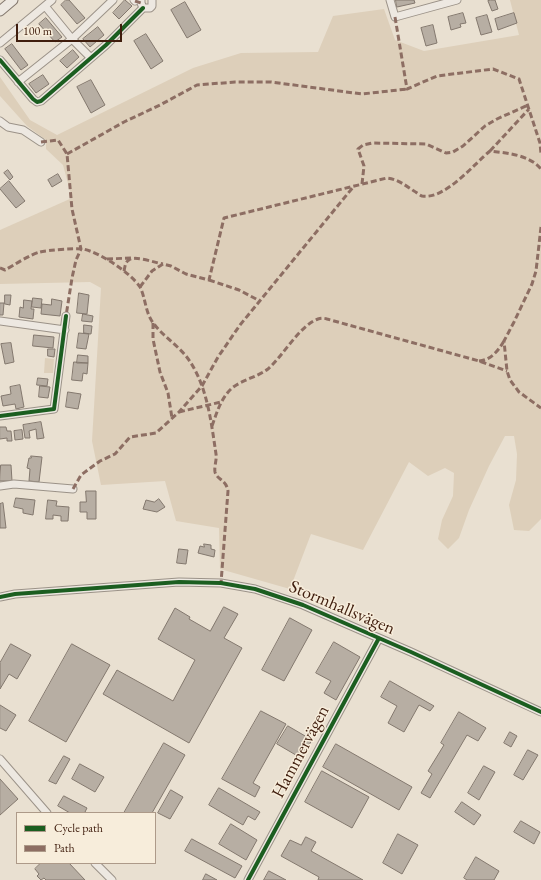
<!DOCTYPE html>
<html>
<head>
<meta charset="utf-8">
<style>
	body { margin:0 }
	#map { position:relative; width:541px; height:880px; overflow:hidden; background:#e9e0d1; font-family:"EB Garamond",serif }
	canvas { display:block }
	.legend { position:absolute; left:16px; top:812px; width:140px; height:52px; box-sizing:border-box; background:#f7eddb; border:1px solid #ad9a89; margin:0; padding:5px 7px; list-style:none; font-size:12px; color:#3f1d0d }
	.legend li { display:flex; align-items:center; gap:8px; height:20px }
	.legend b { width:20px; border:1px solid #ad9a89 }
	.scale { position:absolute; left:16px; top:24px; width:106px; height:18px; box-sizing:border-box; border:2px solid #3f1d0d; border-top:0; padding-left:5px; font-size:12px; line-height:14px; white-space:nowrap; color:#3f1d0d; -webkit-text-stroke:3px #f7eddb; paint-order:stroke }
</style>
</head>
<body>
<div id="map">
<canvas width="541" height="880"></canvas>
<ul class="legend">
<li><b style="height:5px;background:#1b5e20"></b>Cycle path</li>
<li><b style="height:5px;background:#8d6e63"></b>Path</li>
</ul>
<div class="scale">100 m</div>
</div>
<script>
const g = document.querySelector('canvas').getContext('2d');
g.lineJoin = 'round';
function paint(path, color) { g.fillStyle = color; g.fill(path, 'evenodd'); }
function strokePath(path, color, width, dash) { g.strokeStyle = color; g.lineWidth = width; g.lineCap = dash ? 'butt' : 'round'; g.setLineDash(dash || []); g.stroke(path); }
function drawText(font, color, halo, rows, align = 'center') {
  g.font = font + ' "EB Garamond",serif'; g.lineWidth = 3; g.setLineDash([]); g.textBaseline = 'middle'; g.strokeStyle = halo; g.fillStyle = color; for (const [text, x, y, turn = 0] of rows) {
    g.save(); g.translate(x, y); g.rotate((+turn || 0) * Math.PI / 180); g.textAlign = isNaN(turn) ? turn : align; if (halo) g.strokeText(text, 0, 0); g.fillText(text, 0, 0); g.restore();
  }
}
paint(new Path2D(`
	M510,0H541V519L529,531L514,530L509,505L516,480L517,454L514,436H505L489,466L469,510L459,538L448,549L438,539L442,520L453,496L454,473L445,468L428,476L409,462L363,550L311,534L290,589L220,569L219,528L176,521L165,481L101,485L92,441L101,288L90,282L0,284V230L72,198L63,165L46,149V140L27,126L0,96V77L30,120L57,135L193,68L241,53L318,52L333,16L384,9L395,40L424,51L519,35Z
	M45,358L54,359L53,373H44Z`), '#ddcfba');
const building = new Path2D(`
	M66,0H69L85,18L77,24L61,5Z
	M125,0L132,6L119,19L113,13Z
	M396,0H414L415,3L397,7Z
	M491,0H495L498,9L492,11L488,1Z
	M185,2L201,30L187,38L171,10Z
	M463,13L466,23L460,24L461,27L451,30L448,17Z
	M514,13L517,23L498,30L495,19Z
	M487,15L492,32L481,35L476,18Z
	M46,18L62,37L55,42L39,24Z
	M433,25L437,43L426,46L421,28Z
	M98,27L104,35L90,47L83,39Z
	M146,34L163,61L151,69L134,41Z
	M12,44L28,65L21,70L5,49Z
	M73,50L79,57L67,68L60,61Z
	M43,75L49,84L36,93L29,84Z
	M91,80L105,105L91,113L77,87Z
	M8,170L13,177L10,180L4,173Z
	M58,174L62,181L52,187L48,180Z
	M9,181L25,201L16,208L0,189Z
	M79,293L89,295L87,314L77,313Z
	M5,295H11L10,305L5,304Z
	M33,298L42,299L41,308L32,307Z
	M52,299L62,301L60,316L41,314L42,304L51,305Z
	M24,300L32,301L31,309H34L33,319L19,317L20,307L23,308Z
	M0,303H4L3,315H0Z
	M83,314L93,316L92,322L82,321Z
	M84,325L92,326L91,334L84,333Z
	M79,333L89,334L86,349L77,348Z
	M34,335L54,337L53,348L33,346Z
	M11,343L14,362L5,364L1,344Z
	M48,349H55L54,357L48,356Z
	M78,355L88,356V363H77Z
	M74,362L88,363L87,374L83,373L82,381L72,380Z
	M38,378L48,379L47,386L37,385Z
	M20,385L24,407L16,409L15,404L3,406L1,396L11,394L10,387Z
	M40,386L50,387L48,398L39,397Z
	M68,392L81,394L78,409L66,407Z
	M41,422L44,438L37,439L36,429L29,431L30,438H25L23,425Z
	M0,427H6L7,431H11L12,441H7V438L0,439Z
	M22,430L23,439L15,440L14,431Z
	M31,456L42,457L39,482L29,481L30,469L27,468L29,458H31Z
	M1,465H11L12,481H0Z
	M86,491H96V519H87V512H80V502H86Z
	M16,498L35,500L33,515L23,513V509L14,507Z
	M159,499L165,507L157,512L143,509L146,500L154,502Z
	M48,500L57,501L56,506L69,507L68,521H61V516L53,515V519H46Z
	M3,503L6,528H0V504Z
	M204,544L211,545V549L215,550L214,557L198,553L200,546L204,547Z
	M179,549L188,550L186,564L177,563Z
	M224,607L238,614L224,638L242,648L189,743L103,694L117,670L173,701L195,660L158,639L175,608L190,617L189,619L210,631Z
	M290,618L312,630L284,681L262,670Z
	M334,642L360,657L336,700L324,693L331,681L316,673Z
	M11,644L31,655L17,679L9,674L0,689V663Z
	M72,644L110,665L66,742L29,721Z
	M390,681L434,706L430,711L419,705L404,732L388,723L397,706L381,697Z
	M0,705L16,715L6,731L0,728Z
	M261,711L286,724L253,783L260,787L255,797L222,779Z
	M459,712L486,728L478,741L467,735L430,798L421,793L432,774L428,771L444,745L441,743Z
	M288,726L312,740L301,758L277,744Z
	M510,732L517,736L511,747L504,743Z
	M164,743L185,755L152,813H124Z
	M336,744L412,787L399,810L323,767Z
	M528,750L538,755L523,780L514,775Z
	M64,756L70,759L56,784L49,781Z
	M80,764L104,777L95,792L72,779Z
	M484,766L495,772L479,800L468,793Z
	M322,771L369,797L352,828L305,802Z
	M0,779L18,799L0,815Z
	M219,788L260,812L255,820L248,816L243,825L209,805Z
	M171,790L183,797L170,819L158,813Z
	M64,796L87,808L85,812L88,813H70L58,806Z
	M462,802L481,815L474,825L455,812Z
	M521,821L540,832L534,844L514,832Z
	M231,824L257,840L246,860L219,844Z
	M398,834L418,845L402,874L383,863Z
	M306,837L316,842L311,851L363,880H318L319,877L281,856L290,840L301,845Z
	M192,839L242,866L235,878L185,851Z
	M476,857L499,871L494,880H467L464,878Z
	M41,863H69L85,880H46L44,878L41,880L37,876L39,874L35,869Z
	M269,871L286,880H264Z
	M206,874L217,880H203Z`);
paint(building, '#b7aea3');
strokePath(building, '#83786e', 1);
const street = new Path2D(`
	M134,0L135,1
	M141,0V3L143,8
	M390,0L395,17L457,0
	M45,6L72,39L91,58
	M143,8H150L152,6V0
	M0,43L52,0
	M0,60L33,99L37,102L41,101L106,45L143,8
	M18,82L72,39L113,0
	M0,121L8,127L23,130L41,142
	M0,321L65,330
	M0,416L54,409L66,316
	M0,486L14,484L73,489
	M0,597L15,594L179,582L221,583L255,589L303,605L411,652L541,712
	M0,759L47,813
	M95,863L112,880
	M248,880L379,638`);
const secondary = new Path2D(`
	M0,11L13,0`);
strokePath(street, '#9b9288', 9);
strokePath(secondary, '#83786e', 11);
strokePath(street, '#ede8e1', 7);
strokePath(secondary, '#ede8e1', 9);
strokePath(new Path2D(`
	M135,1L141,3
	M395,17L407,89L437,76L493,69L519,79L540,143L541,154
	M41,142L58,140L67,154L72,209L81,249L76,260L72,278L66,316
	M490,151L529,109
	M67,154L124,122L160,105L197,85L235,82H271L362,94L407,89
	M362,184L364,166L358,149L363,145L372,143L426,144L446,153L453,152L463,146L485,126L497,119L528,105
	M541,227L536,271L532,284L514,322L504,341L507,371L510,380L519,392L541,408
	M107,259L131,258
	M0,268L5,270C14,265 31,254 40,252C48,250 75,248 83,249C99,252 131,273 140,287C146,299 145,313 154,324C163,336 176,344 186,356C207,383 211,421 216,454C217,460 214,466 215,472C217,480 226,479 228,491L221,583
	M124,271C125,267 125,262 129,260C134,255 156,263 163,264
	M209,280L239,290L260,301
	M140,287L152,271L163,264L171,266L186,274L209,280L224,218L387,178C397,179 405,185 414,191C416,192 419,195 422,196C445,200 474,164 490,151C507,153 530,155 541,169
	M153,323V339L160,372L168,393L172,418
	M479,361C491,360 498,351 504,341
	M179,412L221,402
	M212,426C217,412 221,398 232,388C242,380 257,377 268,369C283,356 300,325 318,319C321,318 324,318 327,319L479,361L507,371
	M73,489L81,475L100,461L115,454L130,437L156,433L179,412L202,386L218,357L240,325L354,186`), '#8d6e63', 3, [6, 3]);
strokePath(new Path2D(`
	M0,60L33,99L37,102L41,101L106,45L143,8
	M0,416L54,409L66,316
	M0,597L15,594L179,582L221,583L255,589L303,605L411,652L541,712
	M248,880L379,638`), '#1b5e20', 4);
drawText('18px', '#3f1d0d', '#f7eddb', [
	["Stormhallsvägen",342,608,23],
	["Hammervägen",301,752,-62]
]);
</script>
</body>
</html>
